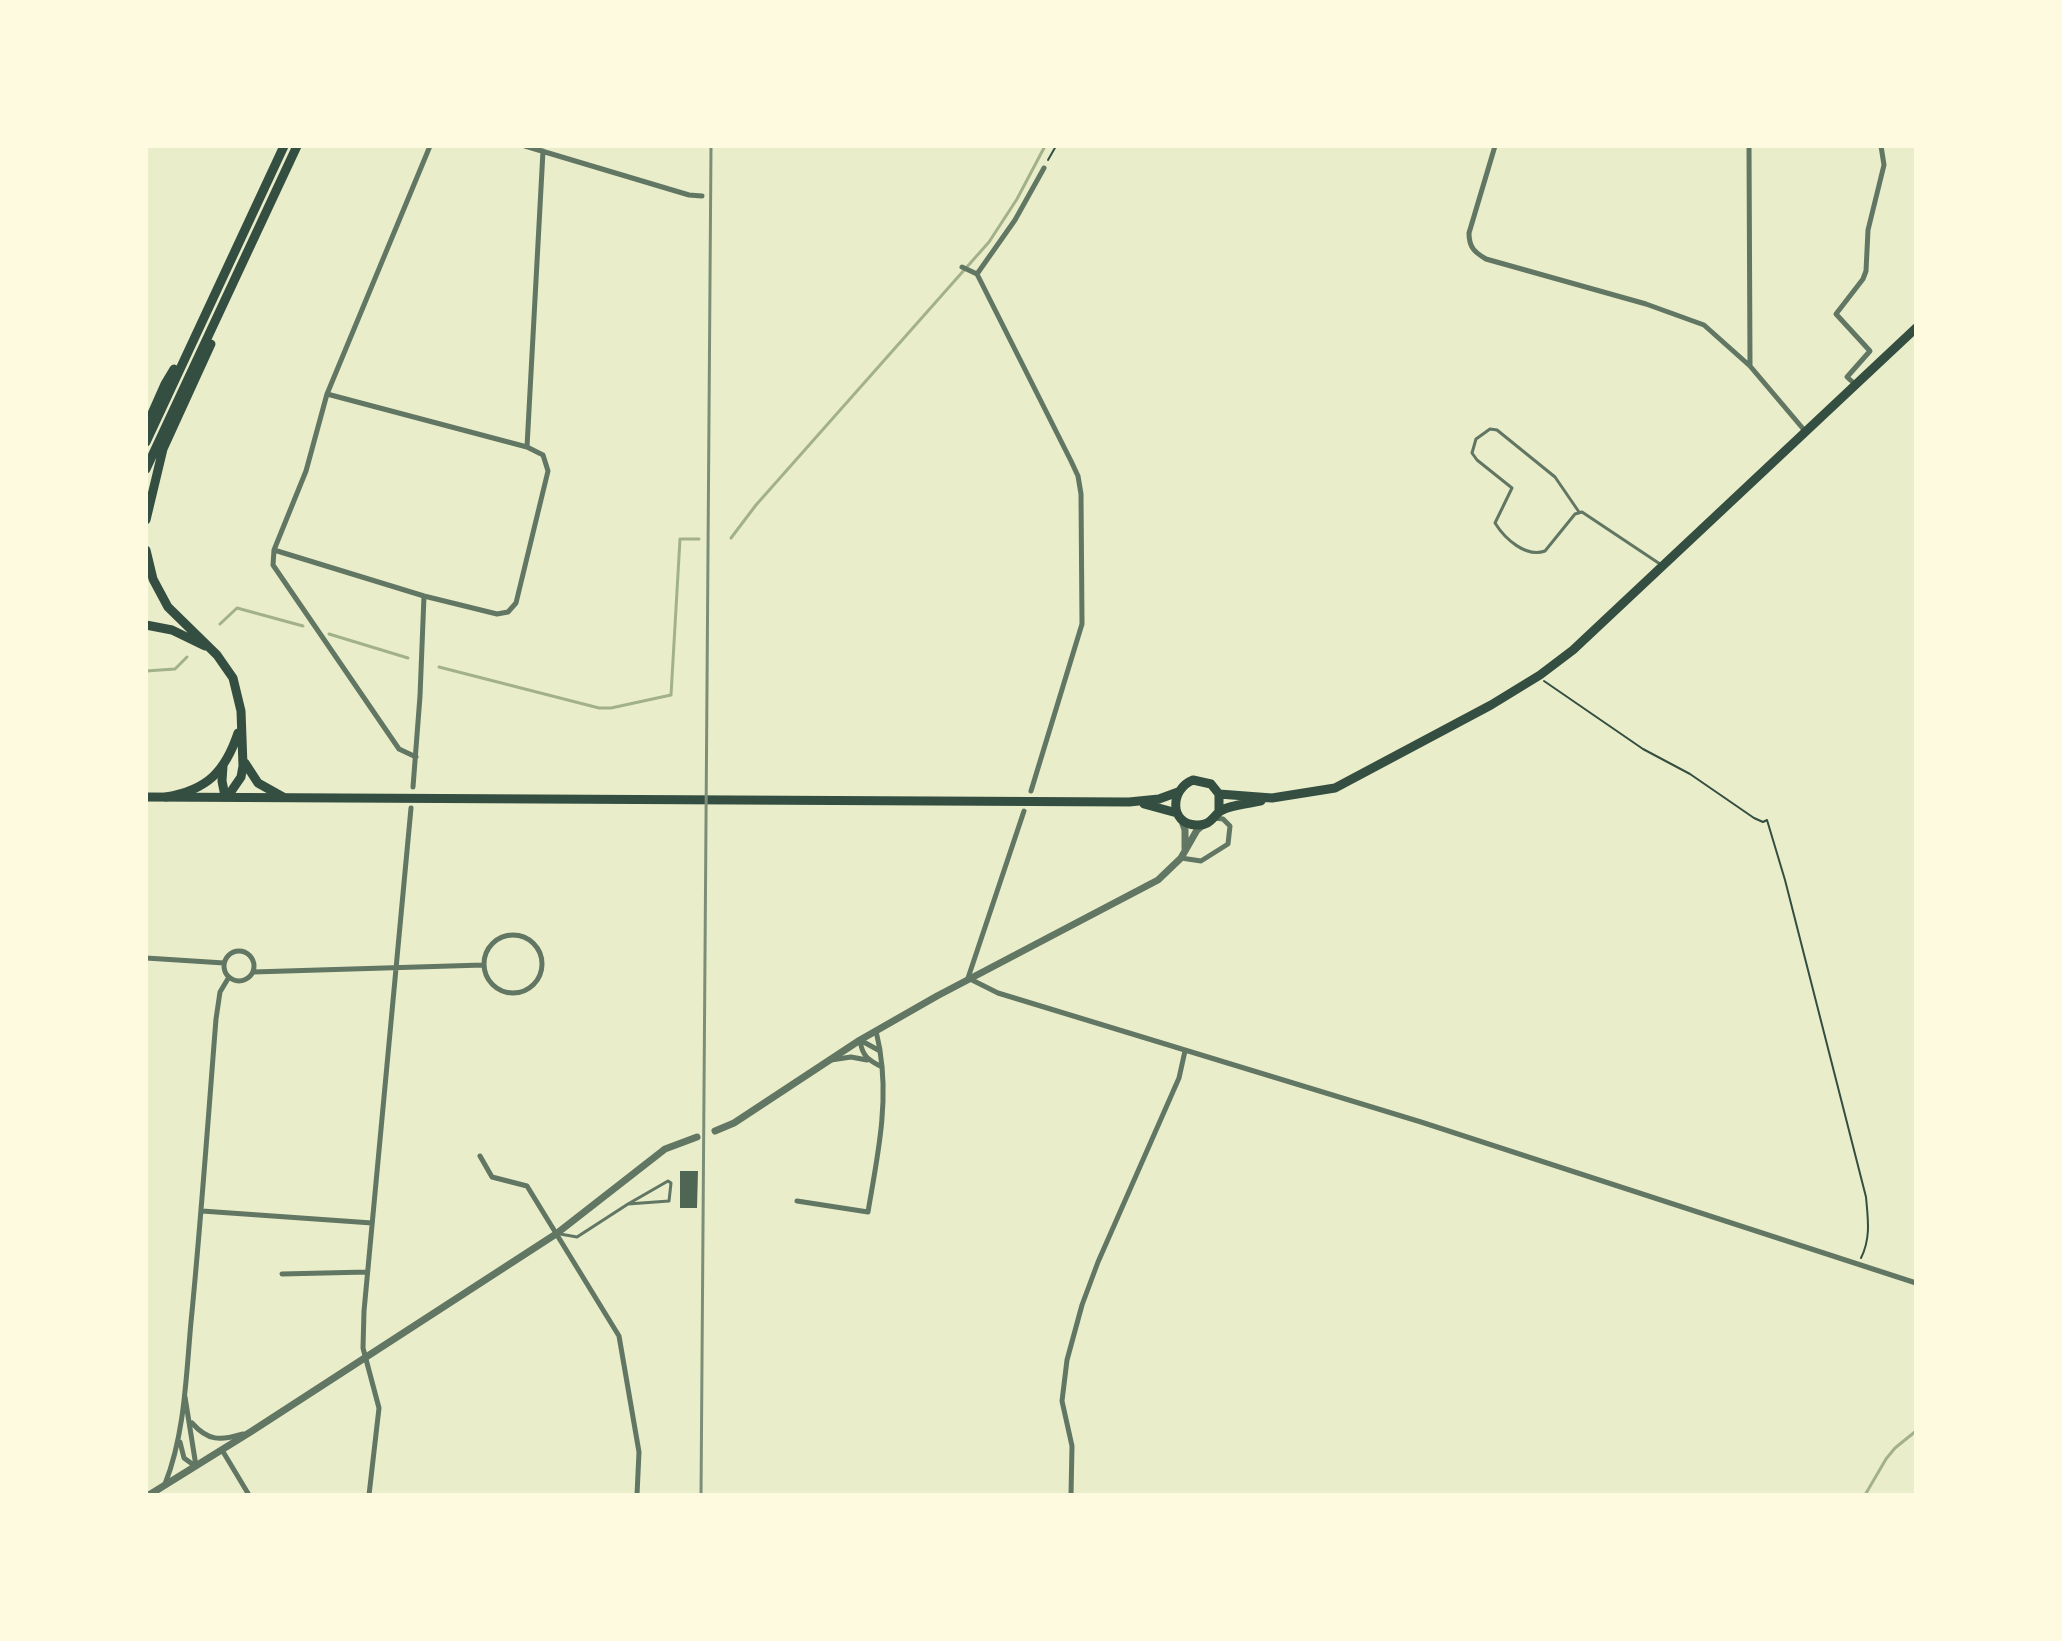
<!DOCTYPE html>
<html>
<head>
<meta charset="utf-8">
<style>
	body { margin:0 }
	#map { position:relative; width:2062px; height:1641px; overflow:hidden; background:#e9edc9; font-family:"Public Sans",sans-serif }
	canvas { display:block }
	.frame { position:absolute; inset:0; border:148px solid #fefae0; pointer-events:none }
</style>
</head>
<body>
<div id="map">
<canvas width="2062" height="1641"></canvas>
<div class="frame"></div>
</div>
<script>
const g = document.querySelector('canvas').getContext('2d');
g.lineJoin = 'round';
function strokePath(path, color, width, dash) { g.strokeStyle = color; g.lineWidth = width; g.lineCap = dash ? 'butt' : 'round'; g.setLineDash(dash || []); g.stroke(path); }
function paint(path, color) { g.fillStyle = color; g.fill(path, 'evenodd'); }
strokePath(new Path2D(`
	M731,538L756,505L989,242L1017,199L1045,146
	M220,624L237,608L303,626
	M329,634L408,658
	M439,667L599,708H611L671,695L680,539H699
	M146,671L175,669L187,657
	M1865,1495L1886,1459L1895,1448L1916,1431`), '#a3b18a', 3);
paint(new Path2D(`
	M680,1171H698L697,1208H680Z`), '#4f6655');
strokePath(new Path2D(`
	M1048,160L1056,146
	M1544,681L1643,749L1690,774L1754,818L1763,822L1767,820L1785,880L1866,1197C1868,1219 1871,1238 1861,1258`), '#344e41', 2);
strokePath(new Path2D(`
	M1579,512L1555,477L1497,430L1490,429L1476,439L1472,453L1477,460L1512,488L1495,523C1505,539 1526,558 1545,551L1575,514L1582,512L1660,564
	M560,1234L577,1237L628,1204L669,1201L671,1183L668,1181L628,1204`), '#617663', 3);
strokePath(new Path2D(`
	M525,146L689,195L702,196
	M1495,146L1469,233C1469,247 1474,252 1486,259L1646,304L1704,325L1750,366L1805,431
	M1749,146L1750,365
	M962,267L977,274
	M977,274L1071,461L1078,476L1081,494L1082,624L1031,791
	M977,274L1015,220L1044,168
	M1856,385L1847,377L1870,351L1836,314L1863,279L1866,271L1868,230L1884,165L1881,146
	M527,447L543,151
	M274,550L424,596L497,614L508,612L516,603L548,471L543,455L527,447L327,394
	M416,757L399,749L273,565L274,550L306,471L327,394L430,146
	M413,787L420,696L424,596
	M1024,811L968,978L998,993L1421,1122L1916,1283
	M1181,858L1201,861L1228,844L1230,826L1223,819L1215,818
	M484 964a29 29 0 1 1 58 0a29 29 0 1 1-58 0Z
	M224 966a15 15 0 1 1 30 0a15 15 0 1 1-30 0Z
	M146,958L224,963
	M253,972L483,965
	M876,1031L880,1050
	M860,1040C862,1056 868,1060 882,1067
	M831,1060L851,1057L867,1060
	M480,1156L492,1177L527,1186L619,1336L639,1452L637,1495
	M797,1201L868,1212C877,1158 889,1105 880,1051L860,1040
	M202,1211L372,1223
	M282,1274L367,1272
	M185,1397L196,1466
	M192,1423C208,1441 220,1441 243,1434
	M180,1442L184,1458L195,1466
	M222,1450L249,1495
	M165,1484C185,1433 186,1376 191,1322C201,1221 208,1120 216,1019L220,992L229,977
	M369,1495L379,1408L363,1348L364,1311L411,808
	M1071,1495L1072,1446L1062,1401L1067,1360L1082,1305L1098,1262L1179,1078L1185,1051`), '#617663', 5);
strokePath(new Path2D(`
	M1182,821L1185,830V848
	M715,1131L734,1123L860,1040L937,996L1158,880L1181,858L1197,830L1203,825
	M149,1495L252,1431L556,1234L665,1149L697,1137`), '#617663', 7);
strokePath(new Path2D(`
	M1219,794L1272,798L1335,788L1491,705L1540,675L1573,650L1916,328
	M146,797L1129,802L1159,799L1178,792
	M1144,804L1177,813
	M1219,811V794L1211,784L1193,780C1170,789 1169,824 1196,825C1208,826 1211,820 1218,813C1226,805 1249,804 1261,801`), '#344e41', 9);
strokePath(new Path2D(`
	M146,427L165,384L174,369
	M146,442L284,146
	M146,469L297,146
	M146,520L163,449L211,344
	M146,550L153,579L168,607L217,655L233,678L241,711L243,766L241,777L228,796
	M146,625L172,630L205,646
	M245,763L258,783L283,797
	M223,766L222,781L225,796
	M166,797C207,790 225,772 238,733`), '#344e41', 9);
strokePath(new Path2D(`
	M701,1495L711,146`), '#7c8e77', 3);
</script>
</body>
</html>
